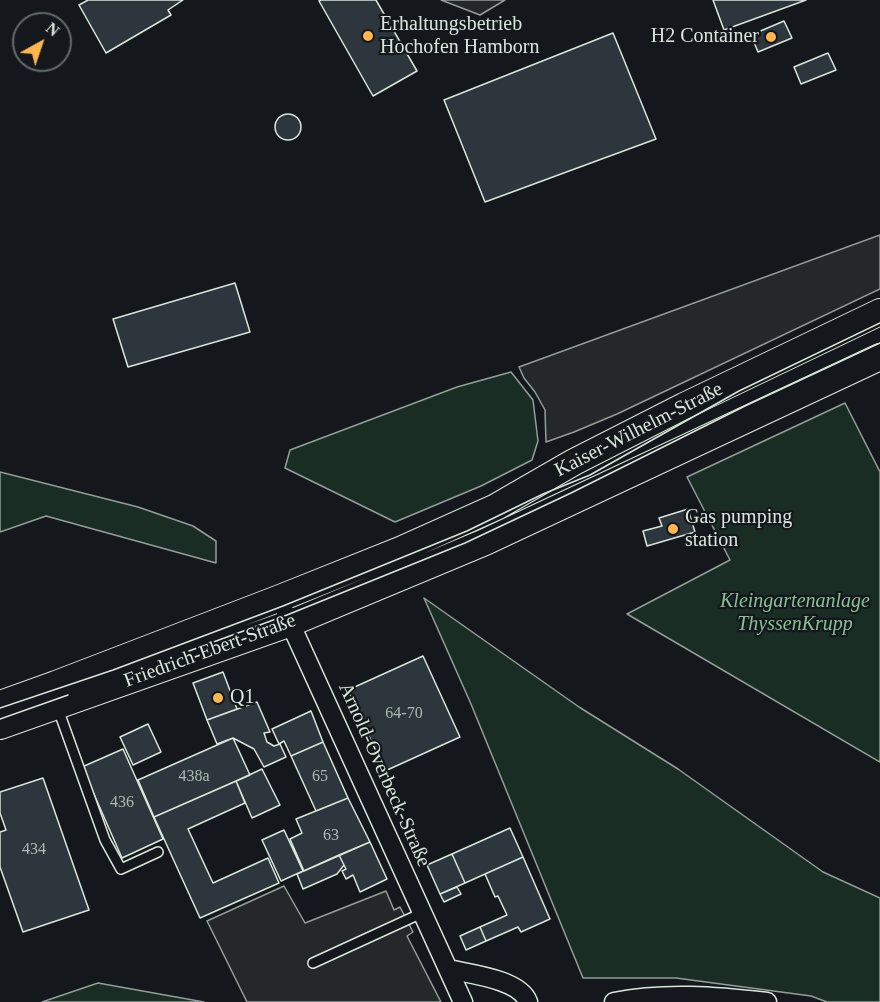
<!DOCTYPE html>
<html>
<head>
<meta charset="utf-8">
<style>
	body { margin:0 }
	#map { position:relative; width:880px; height:1002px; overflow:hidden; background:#14181c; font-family:Georgia,serif }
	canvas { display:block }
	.north { position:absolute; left:12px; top:12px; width:60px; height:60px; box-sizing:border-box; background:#14181c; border:2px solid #626a69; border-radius:50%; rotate:40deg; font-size:16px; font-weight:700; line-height:24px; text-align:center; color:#d8e6dc }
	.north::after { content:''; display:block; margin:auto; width:21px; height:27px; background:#ffb74d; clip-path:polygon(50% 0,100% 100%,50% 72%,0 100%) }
</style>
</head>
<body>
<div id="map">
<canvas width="880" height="1002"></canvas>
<div class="north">N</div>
</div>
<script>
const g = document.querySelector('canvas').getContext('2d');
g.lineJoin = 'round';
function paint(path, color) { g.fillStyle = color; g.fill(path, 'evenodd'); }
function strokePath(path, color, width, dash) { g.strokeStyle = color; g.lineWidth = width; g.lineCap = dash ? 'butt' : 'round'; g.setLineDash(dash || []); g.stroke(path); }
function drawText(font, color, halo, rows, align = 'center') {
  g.font = font + ' Georgia,serif'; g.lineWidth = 4.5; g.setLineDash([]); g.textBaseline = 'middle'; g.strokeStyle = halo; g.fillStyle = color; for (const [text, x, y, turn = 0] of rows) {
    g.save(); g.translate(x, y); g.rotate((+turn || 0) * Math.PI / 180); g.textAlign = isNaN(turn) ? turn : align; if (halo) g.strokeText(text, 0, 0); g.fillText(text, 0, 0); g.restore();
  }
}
const green = new Path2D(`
	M511,372L533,400L538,441L532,460L481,486L395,522L285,468L290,450L457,387Z
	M845,403L880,472V762L627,614L730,560L687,477Z
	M0,472L138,507L193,526L216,541V563L46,516L0,532Z
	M424,598L579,707L678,769L823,872L880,898V1002H827L811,996L676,978H583L471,704Z
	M98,983L204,1002H42Z`);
paint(green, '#1a2d24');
strokePath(green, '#939e99', 1.5);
const parking = new Path2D(`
	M441,0H505L480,15Z
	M880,235V289L617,414L574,432L546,442L545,410L535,392L524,378L519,367Z
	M284,886L305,923L386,891L394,910L400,907L413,932L407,936L441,1002H247L207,921Z`);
paint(parking, '#24282b');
strokePath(parking, '#939e99', 1.5);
const building = new Path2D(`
	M88,0H183L168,10L171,15L106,53L79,5Z
	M321,0H376L417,71L373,96L319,1Z
	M713,0H806L724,30Z
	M784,21L792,38L758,52L751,35Z
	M613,33L656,139L485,202L444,100Z
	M828,53L836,70L801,84L794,67Z
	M275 127a13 13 0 1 1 26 0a13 13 0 1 1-26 0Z
	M235,283L250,332L128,367L113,319Z
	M688,509L695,532L647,546L643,531L662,526L659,518Z
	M423,656L460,737L385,771L348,690Z
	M223,672L237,709L207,720L193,683Z
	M257,702L270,732L264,733L267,742L274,746L280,744L286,757L264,767L254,749L233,738L217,744L207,720Z
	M311,711L323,742L291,756L284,741L279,744L272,729Z
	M148,724L161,752L133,765L120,737Z
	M233,738L250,775L154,817L138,780Z
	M323,742L348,798L316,811L291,756Z
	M123,749L163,839L122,858L82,767Z
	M262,769L280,805L252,818L236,781Z
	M43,778L89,910L23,932L0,867V832L6,830L0,813V792Z
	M236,781L245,803L188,829L213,883L268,858L279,883L200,918L154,817Z
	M348,798L370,842L304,871L290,839L302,833L296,819Z
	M510,828L523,857L465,883L452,854Z
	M284,830L303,871L281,881L262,840Z
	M370,842L387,879L360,892L353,875L346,879L342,871L346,869L339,855Z
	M452,854L465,883L440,894L427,865Z
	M339,855L344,865L337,874L303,889L297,874Z
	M523,857L550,919L521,932L518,927L486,941L480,927L507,915L498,896L495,897L485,874Z
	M457,887L461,894L444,902L440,894Z
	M480,927L486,941L466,950L460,936Z`);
paint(building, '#2c363c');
strokePath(building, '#d8e6dc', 1.5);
const lane = new Path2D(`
	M58,709L105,840L121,869L158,852
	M313,963L422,913`);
const street = new Path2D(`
	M286,614L463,1002
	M448,969C469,974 520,979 528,1002
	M614,1002C664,992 716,996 767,1002`);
const secondary = new Path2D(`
	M0,704L56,684L280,598L400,550L496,507L574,462L684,406L880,312
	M0,726L291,623L485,542L880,357`);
strokePath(lane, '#d8e6dc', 12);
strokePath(street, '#d8e6dc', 21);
strokePath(secondary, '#d8e6dc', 28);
strokePath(lane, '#14181c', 9);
strokePath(street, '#14181c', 18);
strokePath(secondary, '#14181c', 26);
strokePath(new Path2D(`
	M189,651L287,615L465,543L571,493L745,406L880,343
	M0,708L113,670L283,606L467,531L543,494L590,475L739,391L880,323
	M0,719L68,695`), '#d8e6dc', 1.5);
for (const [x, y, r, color] of [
	[368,36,6,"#ffb74d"],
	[771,37,6,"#ffb74d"],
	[673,529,6,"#ffb74d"],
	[218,698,6,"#ffb74d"]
]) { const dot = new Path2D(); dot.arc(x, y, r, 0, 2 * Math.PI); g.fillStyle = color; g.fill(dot); strokePath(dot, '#14181c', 2); }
drawText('16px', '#adbab4', null, [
	["64-70",404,714],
	["438a",194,777],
	["65",320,777],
	["436",122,803],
	["63",331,836],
	["434",34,850]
]);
drawText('20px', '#d8e6dc', '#14181c', [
	["Erhaltungsbetrieb",380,25],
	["Hochofen Hamborn",380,48],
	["H2 Container",759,37,"right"],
	["Gas pumping",685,518],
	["station",685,541],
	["Q1",230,698]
], 'left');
drawText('20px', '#d8e6dc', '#14181c', [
	["Kaiser-Wilhelm-Straße",639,430,-27],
	["Friedrich-Ebert-Straße",210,651,-20],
	["Arnold-Overbeck-Straße",384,775,66]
]);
drawText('italic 20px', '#8ac095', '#14181c', [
	["Kleingartenanlage",795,602],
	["ThyssenKrupp",795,625]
]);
</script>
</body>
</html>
